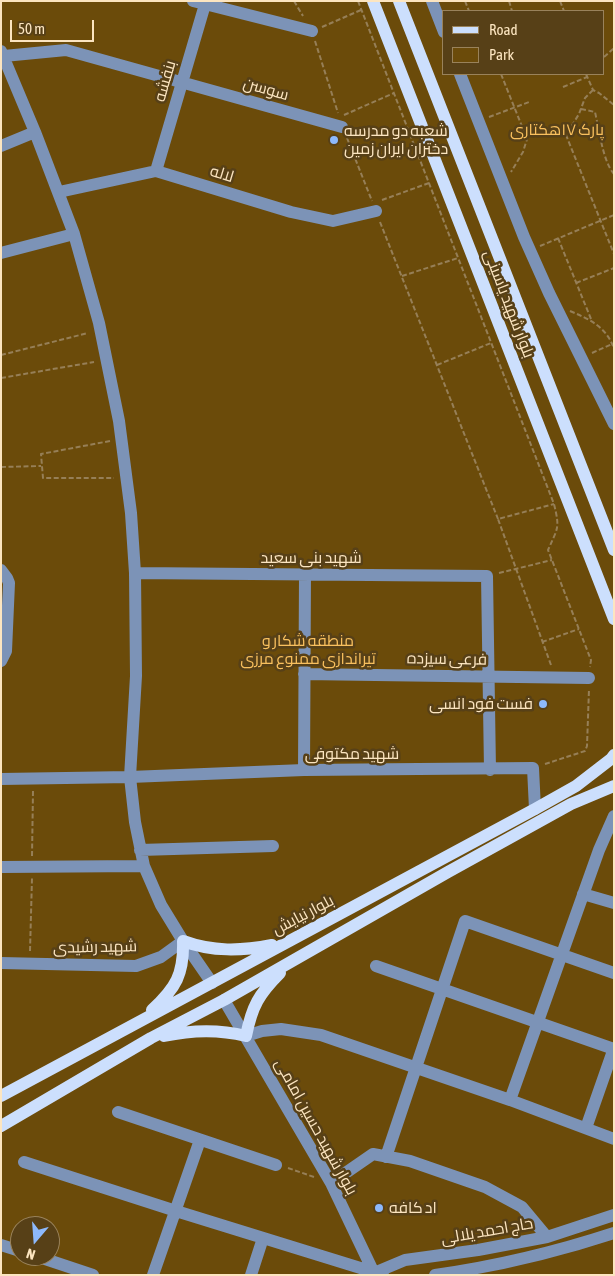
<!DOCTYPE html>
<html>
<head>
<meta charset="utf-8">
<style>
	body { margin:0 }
	#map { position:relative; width:615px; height:1276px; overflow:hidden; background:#574017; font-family:"Asap Condensed",sans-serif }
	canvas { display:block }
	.frame { position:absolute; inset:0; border:2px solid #fce5c0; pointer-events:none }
	.legend { position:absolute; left:442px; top:10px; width:162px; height:65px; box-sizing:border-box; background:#574017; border:1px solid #99825b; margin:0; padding:6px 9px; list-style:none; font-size:15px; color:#fce5c0 }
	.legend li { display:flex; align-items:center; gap:10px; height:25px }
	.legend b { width:25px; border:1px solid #99825b }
	.north { position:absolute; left:10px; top:1216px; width:50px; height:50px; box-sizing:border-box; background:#574017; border:1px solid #99825b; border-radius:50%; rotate:198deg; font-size:14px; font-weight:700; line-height:20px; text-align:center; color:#fce5c0 }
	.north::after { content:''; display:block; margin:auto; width:18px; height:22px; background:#8db9fc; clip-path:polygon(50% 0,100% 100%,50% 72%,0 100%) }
	.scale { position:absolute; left:10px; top:20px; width:84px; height:22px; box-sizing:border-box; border:2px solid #fce5c0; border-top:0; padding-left:6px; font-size:15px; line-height:18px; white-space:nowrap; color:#fce5c0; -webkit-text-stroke:4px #574017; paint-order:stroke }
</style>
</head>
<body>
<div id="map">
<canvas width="615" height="1276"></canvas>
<div class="frame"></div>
<ul class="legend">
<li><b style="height:6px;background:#ccdffd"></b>Road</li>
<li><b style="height:14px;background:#6b4b0a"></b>Park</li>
</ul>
<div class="north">N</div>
<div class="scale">50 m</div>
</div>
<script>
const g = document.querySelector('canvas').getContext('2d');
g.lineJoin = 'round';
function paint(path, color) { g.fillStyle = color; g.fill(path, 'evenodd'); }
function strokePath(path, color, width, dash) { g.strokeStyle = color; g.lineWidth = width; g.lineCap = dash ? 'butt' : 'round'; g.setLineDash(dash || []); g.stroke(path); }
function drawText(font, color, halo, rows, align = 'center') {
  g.font = font + ' "Asap Condensed",Cairo,sans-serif'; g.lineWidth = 5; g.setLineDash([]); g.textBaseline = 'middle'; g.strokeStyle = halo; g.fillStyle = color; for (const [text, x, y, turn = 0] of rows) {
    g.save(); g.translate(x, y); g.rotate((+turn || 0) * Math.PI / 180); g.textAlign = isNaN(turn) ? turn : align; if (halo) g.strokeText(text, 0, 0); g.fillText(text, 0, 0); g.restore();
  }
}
paint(new Path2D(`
	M1,1H614V1275H1ZM444,11H604V74H444ZM20,1226H50V1256H20Z`), '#6b4b0a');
strokePath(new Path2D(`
	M294,1L303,16
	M358,1L554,504C560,529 558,527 548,550L591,660L590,667
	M465,1L469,11
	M509,1L512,11
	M560,1L564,11
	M322,27L361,10
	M315,41L338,113
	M604,57L614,48
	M501,74L527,139L523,152L511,172
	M586,74L593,90L599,93L614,105
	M563,87L587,77
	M593,90L585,98L579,114L566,135L614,254
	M581,109L595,112C599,129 603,162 614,174
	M344,115L394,93
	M489,117L529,102
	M347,138L372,201
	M382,200L429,183
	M380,222L498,519
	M558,238L591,319
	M540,246L614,215
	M402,276L458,258
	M576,283L614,268
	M570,311C589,319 607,327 614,349
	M592,353L612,344
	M1,355L88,333
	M437,365L491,343
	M1,378L94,362
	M110,441L41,454L43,478H114
	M1,467L41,466
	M499,573L552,560
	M542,642L579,629
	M551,665L498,519L554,504
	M545,764L585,751L587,746L589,689
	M32,856L33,791
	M30,951L32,878
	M288,1168L314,1177`), '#967f57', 2, [5, 2.5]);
strokePath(new Path2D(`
	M193,1L312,31
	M432,1L444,32
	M1,51L35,132L74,234L99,323L119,421L131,513L135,573L136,676L130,777L135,822L144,866L161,905L183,941L212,983
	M4,56L66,50L342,127
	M460,74L524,237L549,293L614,424
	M1,146L35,132
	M156,171L206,1
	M59,192L156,171L291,212L333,221L376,211
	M1,253L74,234
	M1,570L7,578L9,583L6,651L1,661
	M135,573L487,576L490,770
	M304,674L589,678
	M304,770L305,575
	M1,779L130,777L304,770L533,768L535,809
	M140,850L273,846
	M1,867L144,866
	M583,894L614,903
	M1,963L136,966L161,957L183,941
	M376,966L614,1049
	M224,1000L331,1183L375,1275
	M246,1036L262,1031L281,1029L321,1035L510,1100L614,1139
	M510,1100L599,850L614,816
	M118,1112L276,1165
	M586,1128L614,1048
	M386,1157L465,921L614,973
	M24,1162L176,1211L383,1275
	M331,1183L373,1154L410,1161L485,1187L522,1207L547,1237
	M1,1245L20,1251
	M36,1256L93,1275
	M374,1273L405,1260L478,1250L547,1237L614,1215
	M153,1275L200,1140
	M251,1275L263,1238
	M435,1275C499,1266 553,1253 614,1233`), '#7c93b7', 12);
strokePath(new Path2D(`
	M373,1L614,619
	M399,1L614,550
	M152,1010C176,988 184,974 183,941C213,952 241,951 272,945
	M164,1036C191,1030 218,1029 246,1036C252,1006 259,994 280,973
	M1,1096L535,809L576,786L611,759L614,755
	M1,1126L151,1038L224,1000L448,872L571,804L614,786`), '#ccdffd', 12);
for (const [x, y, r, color] of [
	[334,140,5,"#8db9fc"],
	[543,704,5,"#8db9fc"],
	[379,1208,5,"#8db9fc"]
]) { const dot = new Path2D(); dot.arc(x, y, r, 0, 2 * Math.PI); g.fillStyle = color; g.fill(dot); strokePath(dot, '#574017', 2); }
drawText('16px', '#fce5c0', '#574017', [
	["بنفشه",165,81,-74],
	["سوسن",266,89,16],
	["لاله",222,174,17],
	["بلوار شهید یاسینی",509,304,69],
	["شهید بنی سعید",311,558],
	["فرعی سیزده",447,659,1],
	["شهید مکتوفی",352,754],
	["بلوار نیایش",303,915,-28],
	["شهید رشیدی",95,947,-1],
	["بلوار شهید حسین امامی",316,1127,61],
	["حاج احمد یلالی",487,1231,-10]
]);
drawText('16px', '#f9c05e', '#574017', [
	["پارک ۱۷هکتاری",557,130],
	["منطقه شکار و",308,641],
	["تیراندازی ممنوع مرزی",308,659]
]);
drawText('16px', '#fce5c0', '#574017', [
	["شعبه دو مدرسه",344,131],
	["دختران ایران زمین",344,149],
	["فست فود انسی",533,704,"right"],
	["اد کافه",389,1208]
], 'left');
</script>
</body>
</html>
